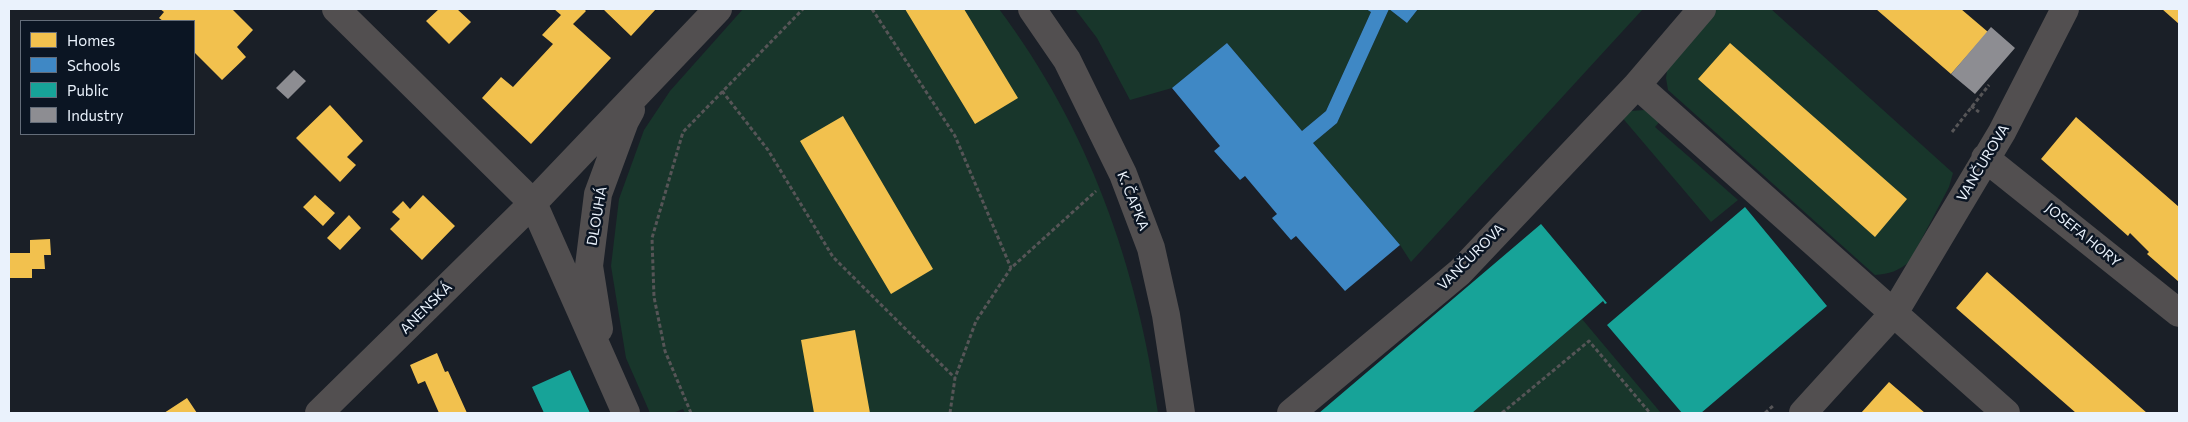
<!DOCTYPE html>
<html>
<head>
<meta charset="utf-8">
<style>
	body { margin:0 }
	#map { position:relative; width:2188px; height:422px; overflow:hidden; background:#1a1f27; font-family:Commissioner,sans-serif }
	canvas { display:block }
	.frame { position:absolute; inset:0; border:10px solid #eaf2fc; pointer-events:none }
	.legend { position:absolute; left:20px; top:20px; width:175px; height:115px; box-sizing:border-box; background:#0b1523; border:1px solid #646d7a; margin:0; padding:6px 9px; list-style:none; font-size:15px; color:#eaf2fc }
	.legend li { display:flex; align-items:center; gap:10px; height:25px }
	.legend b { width:25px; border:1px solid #646d7a }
</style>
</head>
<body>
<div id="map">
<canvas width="2188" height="422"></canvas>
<div class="frame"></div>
<ul class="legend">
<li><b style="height:14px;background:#f2c14e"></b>Homes</li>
<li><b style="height:14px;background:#3f88c5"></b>Schools</li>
<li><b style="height:14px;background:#17a398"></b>Public</li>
<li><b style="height:14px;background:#8d8d92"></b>Industry</li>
</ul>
</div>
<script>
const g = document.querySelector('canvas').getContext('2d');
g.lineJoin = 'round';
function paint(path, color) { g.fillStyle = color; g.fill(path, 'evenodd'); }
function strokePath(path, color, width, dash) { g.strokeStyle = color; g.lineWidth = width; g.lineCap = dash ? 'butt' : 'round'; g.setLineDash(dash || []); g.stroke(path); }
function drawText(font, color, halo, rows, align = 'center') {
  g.font = font + ' Commissioner,sans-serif'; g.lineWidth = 5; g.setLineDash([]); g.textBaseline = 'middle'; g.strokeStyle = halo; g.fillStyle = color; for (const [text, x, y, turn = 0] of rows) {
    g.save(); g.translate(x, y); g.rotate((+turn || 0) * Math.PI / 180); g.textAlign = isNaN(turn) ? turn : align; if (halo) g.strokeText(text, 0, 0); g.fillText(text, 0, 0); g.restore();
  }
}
paint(new Path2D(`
	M743,9H999C1089,129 1137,265 1158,413H685L683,409L673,413H650L626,358L611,266L619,199L644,130L670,91Z
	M1075,9H1366L1371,12L1326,111L1302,131L1227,43L1172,88L1130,100L1097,38Z
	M1389,9L1407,23L1418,9H1643L1411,262L1400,245L1313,143L1337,123Z
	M1714,9H1771L1953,173L1949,187L1910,261C1899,271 1889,274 1875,275L1668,90L1666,78L1668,64Z
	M1645,110L1662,119L1655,127L1738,200L1711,222L1620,115L1630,111Z
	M1582,319L1661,413H1472Z`), '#18362b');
paint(new Path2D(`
	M160,9H232L253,30L237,47L246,57L222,80L194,52V21H163L159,18L164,12Z
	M439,9H457L471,22L449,44L426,21Z
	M554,9H584L586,11L573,24L611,58L531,144L482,98L501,77L513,87L553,44L542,35L561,15Z
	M603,9H656L631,36Z
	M905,9H964L1018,98L975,124Z
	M1876,9H1961L1988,32L1951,74Z
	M2162,9H2179V24Z
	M1730,43L1907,199L1875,237L1698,79Z
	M330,105L363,141L347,157L356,165L340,182L296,138Z
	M843,116L933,269L891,294L800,141Z
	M2076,117L2179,207V282L2147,254L2149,252L2130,233L2128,236L2041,159Z
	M315,195L335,213L323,226L303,207Z
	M423,195L455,226L422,260L390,229L400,219L392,212L403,201L410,209Z
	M349,215L361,228L340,250L327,238Z
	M50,239L51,255H44L45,269H32V278H9V253H30V240Z
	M1987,272L2055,332L2147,413H2076L1956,308Z
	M855,330L870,413H814L801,340Z
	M437,353L445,372L448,371L467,413H439L425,381L418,384L410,365Z
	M1889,382L1925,413H1861Z
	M187,398L197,413H164Z`), '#f2c14e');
paint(new Path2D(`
	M1366,9H1418L1407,23L1389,9L1337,123L1313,143L1400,245L1345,291L1296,236L1291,240L1272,218L1277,214L1245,176L1240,180L1214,151L1220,146L1172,88L1227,43L1302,131L1326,111L1371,12Z`), '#3f88c5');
paint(new Path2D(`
	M1745,207L1827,306L1701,413H1682L1607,325Z
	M1541,224L1607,303L1605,304L1603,301L1472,413H1319Z
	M570,370L590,413H544L532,387Z`), '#17a398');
paint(new Path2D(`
	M1991,27L2015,48L1975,94L1951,74Z
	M294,70L306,81L288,99L276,88Z`), '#8d8d92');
strokePath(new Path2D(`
	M872,9L955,136L1011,268
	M722,91L768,150L833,257L955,378
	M1971,106L1979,112
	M1952,132L1989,85
	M691,413L665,351L654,297L652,238L683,132L803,9
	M950,413L955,378L976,321L1011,268L1096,191
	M1502,413L1589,341L1650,413
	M1765,413L1774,405`), '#565557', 3, [4, 2.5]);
strokePath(new Path2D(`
	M336,9L533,203L626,413
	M1032,9L1067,60L1123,174L1151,248L1166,315L1181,413
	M1637,85L2006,413
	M1985,158L2179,313
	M599,329L589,266L598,194L625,121L631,110
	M319,413L533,203L718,9
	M1291,413L1460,272L1637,85L1702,9
	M1803,413L1894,313L2002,132L2065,9`), '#524f50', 28);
drawText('14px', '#eaf2fc', '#0b1523', [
	["VANČUROVA",1983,163,-59],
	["K. ČAPKA",1133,201,68],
	["DLOUHÁ",597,216,-80],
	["JOSEFA HORY",2083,235,39],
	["VANČUROVA",1471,257,-45],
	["ANENSKÁ",426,308,-45]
]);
</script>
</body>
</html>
